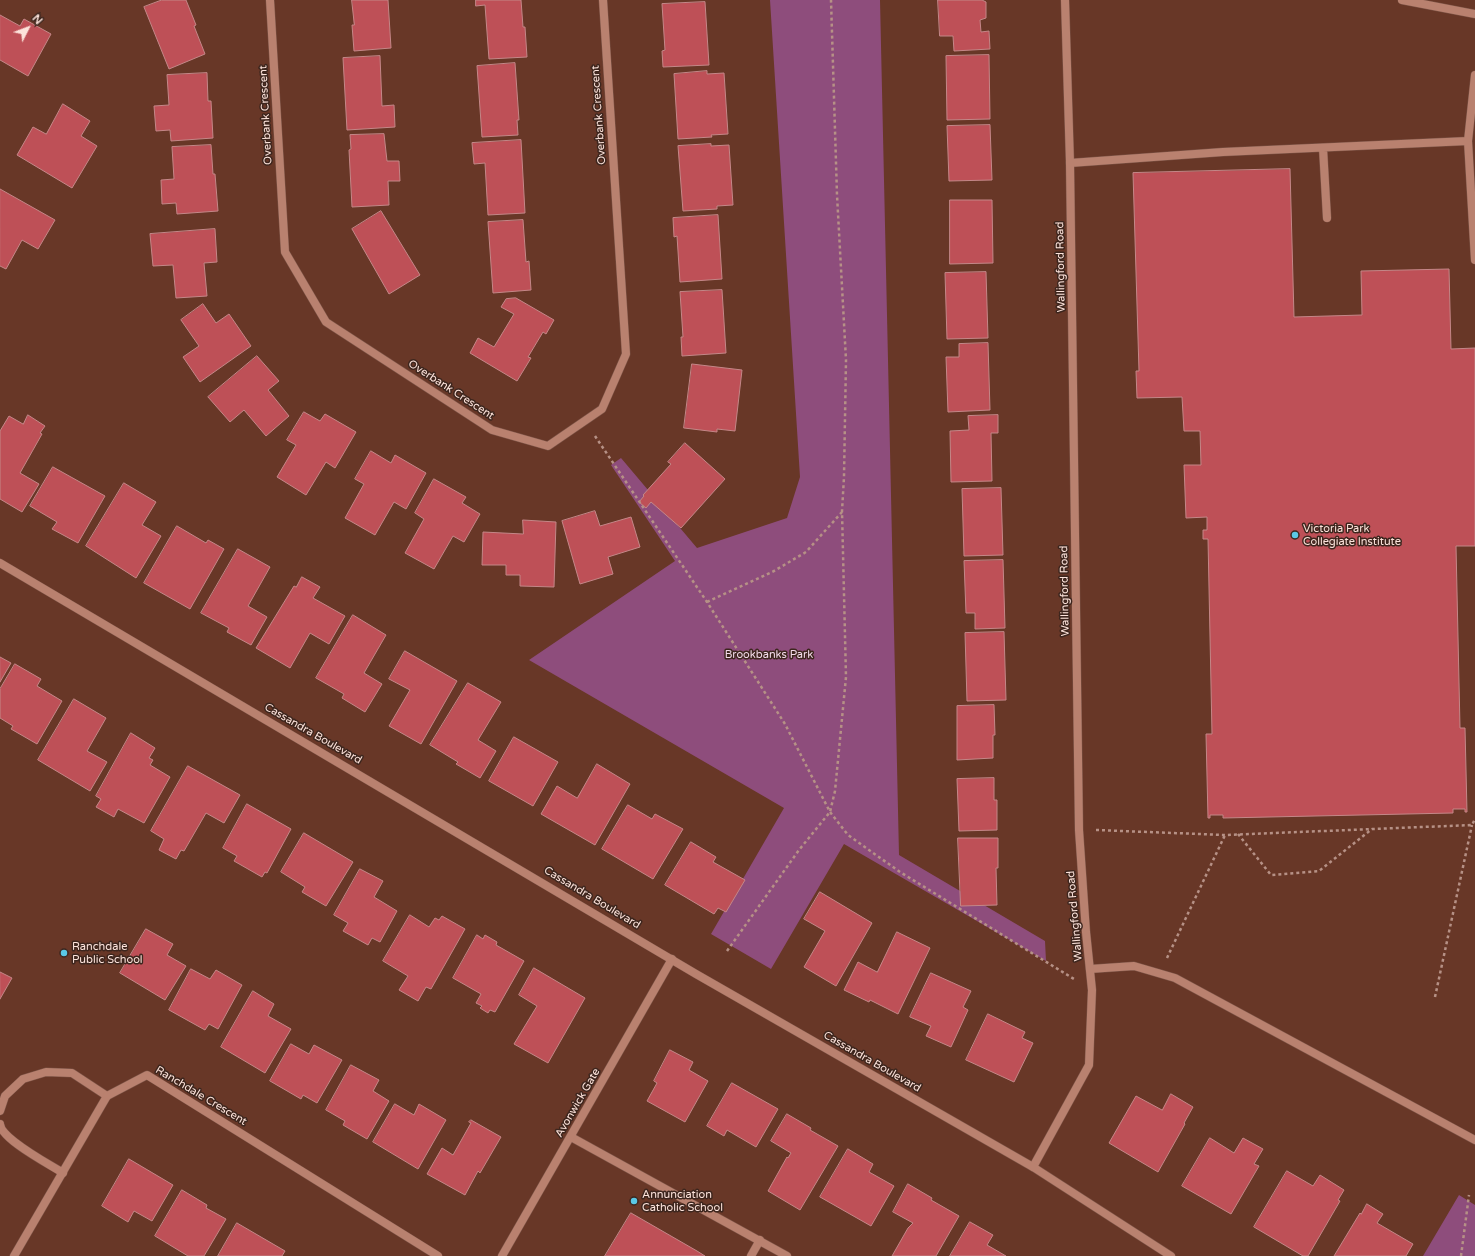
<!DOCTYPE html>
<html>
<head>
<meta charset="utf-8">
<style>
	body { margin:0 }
	#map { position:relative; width:1475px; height:1256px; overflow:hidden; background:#683727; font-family:"Varela Round",sans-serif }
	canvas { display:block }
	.north { position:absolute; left:8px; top:8px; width:40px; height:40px; -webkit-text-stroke:3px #3d261e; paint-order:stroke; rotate:48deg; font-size:11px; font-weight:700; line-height:16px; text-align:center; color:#fde3db }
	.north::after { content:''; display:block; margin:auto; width:14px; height:18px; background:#fde3db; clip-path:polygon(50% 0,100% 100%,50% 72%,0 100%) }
</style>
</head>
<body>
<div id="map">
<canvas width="1475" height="1256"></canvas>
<div class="north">N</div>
</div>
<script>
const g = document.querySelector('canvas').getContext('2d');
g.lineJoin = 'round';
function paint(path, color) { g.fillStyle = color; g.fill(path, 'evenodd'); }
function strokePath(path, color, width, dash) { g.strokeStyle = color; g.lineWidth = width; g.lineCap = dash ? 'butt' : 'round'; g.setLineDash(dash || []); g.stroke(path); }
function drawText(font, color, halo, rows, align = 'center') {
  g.font = font + ' "Varela Round",sans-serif'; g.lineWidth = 3; g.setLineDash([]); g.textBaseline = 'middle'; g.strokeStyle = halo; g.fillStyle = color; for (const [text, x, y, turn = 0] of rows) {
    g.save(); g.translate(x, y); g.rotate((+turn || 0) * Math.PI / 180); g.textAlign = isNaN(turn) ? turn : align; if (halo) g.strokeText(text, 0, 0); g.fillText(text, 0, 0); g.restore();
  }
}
paint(new Path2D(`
	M770,0H880L899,855L1045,941L1046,961L844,844L771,969L711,934L784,808L529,660L675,561L611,465L621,458L697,548L787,518L800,477Z
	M1459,1195L1475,1205V1256H1423Z`), '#8e4d7c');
const building = new Path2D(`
	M162,0H186L196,25L194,26L205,54L169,69L144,7Z
	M352,0H388L391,48L354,51L352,25H354Z
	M476,0H521L523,27H525L527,57L489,59L485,5L476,6Z
	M938,0H982L986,2V18L980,20L981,32L989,31L990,49L954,51L953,36H940Z
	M705,2L709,65L663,67L662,51L665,50L662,4Z
	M0,15L20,26L24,19L51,34L28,76L0,60Z
	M989,55L990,119L947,120L946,56Z
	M380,56L382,106L394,105L395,127L347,130L343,58Z
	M515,63L519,120H517L518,135L482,137L477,66Z
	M707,71V74L724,73L728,134L711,135L712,137L678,139L674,74Z
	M207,73L208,101H211L213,138L171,141L170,130L156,131L154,106L169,105L167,75Z
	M63,104L90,121L81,136L97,146L72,188L17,155L33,127L46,134Z
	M990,125L992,180L949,181L947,126Z
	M384,134L387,161H399L400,181H388L389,205L352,207L349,150L351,149L350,135Z
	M521,140L525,213L488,215L485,163L474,164L472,143Z
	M711,144V146L729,145L733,205L717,206V209L683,211L678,146Z
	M211,145L213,174H215L218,211L177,214L176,203L162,204L161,180L174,179L172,147Z
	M1290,169L1294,317L1362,315L1361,271L1449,269L1451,349L1475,348V546H1456L1460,728H1465L1467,812H1465V809H1453V813L1223,818V815H1210V818H1208L1206,734H1212L1208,539H1203V530H1207V517L1186,518L1184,465H1201L1200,431H1184L1182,397L1137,398L1136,371H1139L1133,173Z
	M0,189L55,220L38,249L22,240L6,269L0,266Z
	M950,200H992L993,263L950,264Z
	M381,211L420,275L389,294L352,229Z
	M718,215L722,279L680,282L677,236L674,237L673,218Z
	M523,220L526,262L529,261L531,290L493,293L488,222Z
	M215,229L217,262L204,263L207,296L176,298L173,265L153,266L150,234Z
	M986,272L988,338L947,339L945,273Z
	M722,290L726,353L682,356L681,337H683L680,292Z
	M516,298L554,320L546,334L543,332L528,357L531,358L517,381L470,353L478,338L494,347L514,314L501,307L506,299Z
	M203,304L216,323L229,314L251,346L200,382L183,357L199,346L181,320Z
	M988,343L990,410L948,412L946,357H959V344Z
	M257,356L279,381L268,390L289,416L266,436L244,410L230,422L208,397Z
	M692,364L742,370L735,431L717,429V432L684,428Z
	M304,412L320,421L325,414L356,432L335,468L326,462L306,495L277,477L296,445L287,440Z
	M28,415L45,426L40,433L42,434L20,473L39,484L22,512L0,499V431L9,416L23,424Z
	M998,415V433H991L992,481L951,482L950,431L969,430L968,416Z
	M685,443L725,479L681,528L651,502L646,508L639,502L644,496L643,495L671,464L668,462Z
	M371,451L391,463L395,455L426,473L406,509L394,502L375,535L345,518L364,484L355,479Z
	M53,467L105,496L78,543L52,529L57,522L30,506Z
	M434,479L466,497L462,503L480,514L464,542L453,536L434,569L405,553L424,519L415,513Z
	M124,483L156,502L142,525L161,536L136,578L86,546Z
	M1001,488L1003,555L964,556L962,489Z
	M595,511L600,526L631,517L640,547L608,557L613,574L580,584L562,521Z
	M523,520L556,522L554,587L520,586V575H506V565H482L483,532L523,534Z
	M177,526L206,543L208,540L224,549L190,609L144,583Z
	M238,549L270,567L248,606L267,617L251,645L227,632L229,628L201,613Z
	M1003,560L1005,628L975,629V613H966L964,561Z
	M302,577L320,587L313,598L345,616L329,644L310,633L290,668L256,648L294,586L296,587Z
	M353,615L386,635L364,673L382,684L365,712L342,698L344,694L316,678Z
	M1004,632L1006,700L967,701L965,633Z
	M405,651L457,681L421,744L389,726L410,690L389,679Z
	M0,657L11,663L0,682Z
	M15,664L41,679L37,686L62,701L37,744L11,729L13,726L0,718V689Z
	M468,683L501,702L478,740L496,751L480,778L456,764L458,762L430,745Z
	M74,699L106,718L87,751L107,762L90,791L38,760Z
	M994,705L995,735H993V758L957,760V706Z
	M131,733L155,748L149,758L153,760L150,765L170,777L144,823L118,809L114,817L96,807L101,799L96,796Z
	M514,737L558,762L533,806L489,781Z
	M597,764L630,784L595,845L541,814L557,786L577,798Z
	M188,766L240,795L224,823L206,813L184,851L181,850L176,859L159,850L164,839L151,831Z
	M994,778V800H997V830L959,831L957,779Z
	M247,804L291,829L267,873L265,872L262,877L234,861L237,856L223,848Z
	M628,805L652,819L655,814L683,829L653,879L602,849Z
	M304,833L353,862L326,906L302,892L305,887L281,872Z
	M958,838H998V868H996L997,905L961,906Z
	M691,842L716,857L713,862L745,880L726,912L718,908L714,914L665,885Z
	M360,869L383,881L374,897L397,911L380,942L372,938L368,945L343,931L348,923L334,915Z
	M820,892L872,923L836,986L804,967L825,931L804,919Z
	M410,915L429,927L435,918L439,920L442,916L465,929L431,989L426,987L418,1001L399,990L408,976L383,961Z
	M146,929L173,944L167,955L186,966L165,1000L120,973Z
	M897,932L930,948L898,1014L870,1000L869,1002L844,990L858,962L877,972Z
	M477,935L483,939L485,935L497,942L496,945L524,961L495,1012L490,1010L488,1013L480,1008L482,1006L476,1003L481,994L453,978Z
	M534,968L585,998L548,1063L514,1044L537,1006L519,995Z
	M191,969L210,979L216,970L242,985L218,1029L209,1024L205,1030L169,1010Z
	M0,972L12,978L0,999Z
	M931,973L971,991L963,1007L968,1010L951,1047L926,1036L931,1026L910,1017Z
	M253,991L274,1004L268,1016L291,1029L265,1073L221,1047Z
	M988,1014L1025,1032L1022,1038L1033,1043L1014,1082L966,1060Z
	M291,1044L309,1054L314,1045L342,1060L317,1103L303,1095L301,1099L270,1081Z
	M670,1050L693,1062L689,1070L708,1081L685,1122L647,1101L657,1083L654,1081Z
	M351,1065L379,1080L373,1091L389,1101L367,1139L343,1125L345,1121L326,1110Z
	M732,1083L778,1109L756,1147L727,1130L724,1136L707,1126Z
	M1171,1094L1193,1107L1184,1123L1185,1124L1158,1172L1109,1143L1136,1096L1162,1110Z
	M395,1104L414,1115L419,1104L446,1120L418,1169L373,1142Z
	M787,1114L811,1128L810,1130L838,1146L800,1210L768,1191L787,1157L788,1158L791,1153L771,1141Z
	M471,1120L501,1137L480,1173L478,1171L465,1195L427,1174L442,1148L453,1155L471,1123L469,1122Z
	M1210,1138L1234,1153L1243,1138L1263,1149L1254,1164L1259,1166L1231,1214L1182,1186Z
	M848,1149L873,1164L869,1172L894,1186L871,1226L820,1197Z
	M129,1159L173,1185L152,1221L134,1211L128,1222L102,1206Z
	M1287,1171L1313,1186L1320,1175L1344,1190L1338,1200L1340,1201L1308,1256H1303L1254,1227Z
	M908,1184L932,1198L931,1200L959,1216L936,1256H892L908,1228L913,1223L893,1212Z
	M182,1190L207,1205L206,1208L226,1219L204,1256H188L155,1236Z
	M1367,1204L1383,1214L1377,1223L1413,1244L1406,1256H1334L1360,1213L1361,1214Z
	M631,1213L697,1251L705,1256H605Z
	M970,1222L993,1235L987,1245L1006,1256H950Z
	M237,1223L285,1251L282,1256H218Z`);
paint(building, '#be5057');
strokePath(building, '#c48788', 1);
const service = new Path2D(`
	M1468,141L1475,260
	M1323,148L1327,218
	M1070,163L1223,152L1468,141L1475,75
	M1090,969L1134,966L1175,978L1475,1140
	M0,1111L5,1096L23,1079L46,1072L72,1073L107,1096
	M0,1124C1,1139 49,1164 63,1173
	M571,1137L787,1256
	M751,1256L760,1240`);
const minor = new Path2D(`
	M270,0L285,252L326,322L492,430L548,446L602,409L626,354L603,0
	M1402,0L1475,14
	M1033,1167L1089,1065L1092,990L1086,932L1079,830L1070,163L1065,0
	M14,1256L107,1096L147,1075L438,1256
	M502,1256L672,959`);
const tertiary = new Path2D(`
	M0,563L696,974L1033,1167L1171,1256`);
strokePath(service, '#7c5447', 9);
strokePath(minor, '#7c5447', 9);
strokePath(tertiary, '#7c5447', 9);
strokePath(new Path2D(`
	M595,436L707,602L785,724L830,812L848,835L900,872L1074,979
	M707,602L774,571L806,552L842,512
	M1096,830L1225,835L1472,825L1475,819
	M1238,834L1271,875L1319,871L1372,829
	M727,951L799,850L830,812L835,791L846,677L842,511L844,477L846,360L837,195L831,0
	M1167,958L1225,835
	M1435,997L1472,825
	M1461,1256L1469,1195`), '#b69186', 2.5, [3, 3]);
strokePath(service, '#b9816f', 8);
strokePath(minor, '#b9816f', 8);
strokePath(tertiary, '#b9816f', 8);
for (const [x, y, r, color] of [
	[1295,535,4,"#5ac8e6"],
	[64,953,4,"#5ac8e6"],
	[634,1201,4,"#5ac8e6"]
]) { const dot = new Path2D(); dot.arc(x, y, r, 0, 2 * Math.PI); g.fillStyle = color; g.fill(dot); strokePath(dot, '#3d261e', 1.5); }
drawText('11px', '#fde3db', '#3d261e', [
	["Overbank Crescent",266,115,-93],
	["Overbank Crescent",599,115,-94],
	["Wallingford Road",1061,267,-91],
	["Overbank Crescent",451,390,33],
	["Wallingford Road",1065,591,-91],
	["Cassandra Boulevard",313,734,30],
	["Cassandra Boulevard",592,898,31],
	["Wallingford Road",1075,916,-95],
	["Cassandra Boulevard",872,1062,30],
	["Ranchdale Crescent",201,1096,31],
	["Avonwick Gate",578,1103,-60]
]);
drawText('11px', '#fde3db', '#3d261e', [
	["Victoria Park",1303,529],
	["Collegiate Institute",1303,542],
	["Ranchdale",72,947],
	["Public School",72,960],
	["Annunciation",642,1195],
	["Catholic School",642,1208]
], 'left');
drawText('11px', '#f4dbeb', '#3d261e', [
	["Brookbanks Park",769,655]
]);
</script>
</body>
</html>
